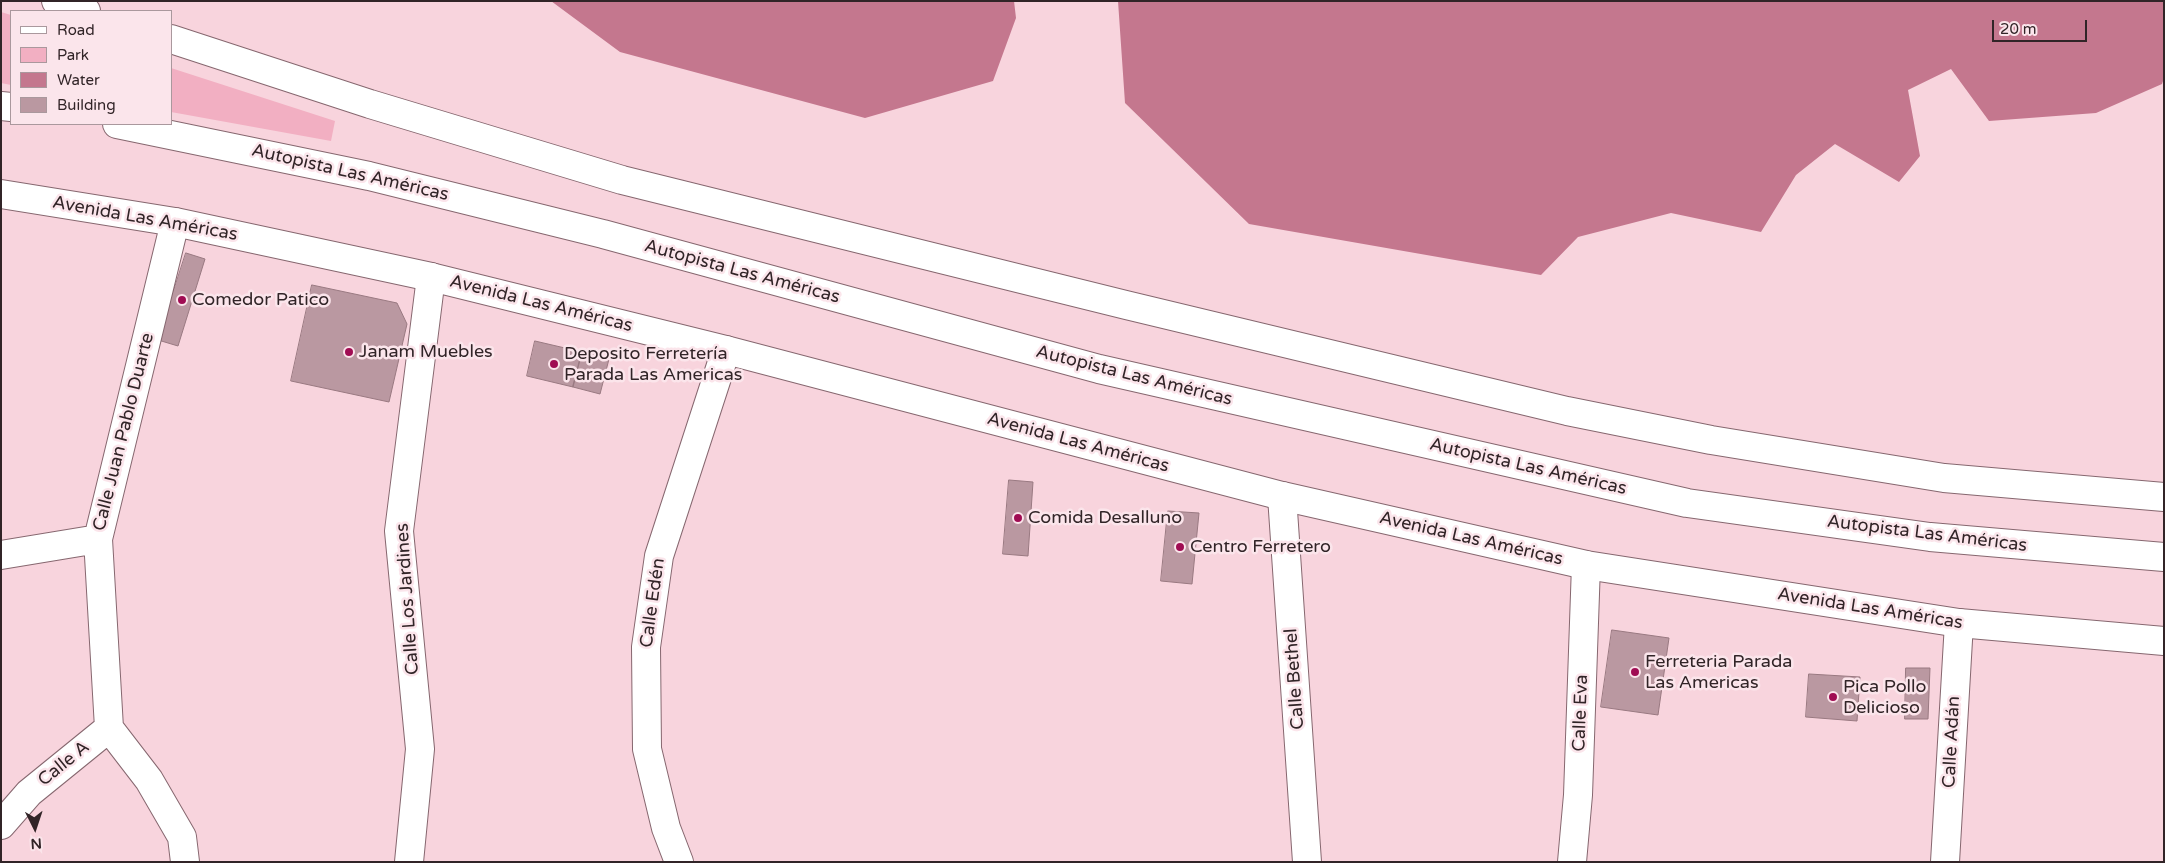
<!DOCTYPE html>
<html>
<head>
<meta charset="utf-8">
<style>
	body { margin:0 }
	#map { position:relative; width:2165px; height:863px; overflow:hidden; background:#f8d4dd; font-family:"Varela Round",sans-serif }
	canvas { display:block }
	.frame { position:absolute; inset:0; border:2px solid #312427; pointer-events:none }
	.legend { position:absolute; left:10px; top:10px; width:162px; height:115px; box-sizing:border-box; background:#fbe5eb; border:1px solid #aa989d; margin:0; padding:6px 9px; list-style:none; font-size:15px; color:#312427 }
	.legend li { display:flex; align-items:center; gap:10px; height:25px }
	.legend b { width:25px; border:1px solid #aa989d }
	.north { position:absolute; left:10px; top:803px; width:50px; height:50px; -webkit-text-stroke:4px #fbe5eb; paint-order:stroke; rotate:176deg; font-size:14px; font-weight:700; line-height:20px; text-align:center; color:#312427 }
	.north::after { content:''; display:block; margin:auto; width:18px; height:22px; background:#312427; clip-path:polygon(50% 0,100% 100%,50% 72%,0 100%) }
	.scale { position:absolute; left:1992px; top:20px; width:95px; height:22px; box-sizing:border-box; border:2px solid #312427; border-top:0; padding-left:6px; font-size:15px; line-height:18px; white-space:nowrap; color:#312427; -webkit-text-stroke:4px #fbe5eb; paint-order:stroke }
</style>
</head>
<body>
<div id="map">
<canvas width="2165" height="863"></canvas>
<div class="frame"></div>
<ul class="legend">
<li><b style="height:6px;background:#fff"></b>Road</li>
<li><b style="height:14px;background:#f2afc2"></b>Park</li>
<li><b style="height:14px;background:#c4778e"></b>Water</li>
<li><b style="height:14px;background:#ba98a1"></b>Building</li>
</ul>
<div class="north">N</div>
<div class="scale">20 m</div>
</div>
<script>
const g = document.querySelector('canvas').getContext('2d');
g.lineJoin = 'round';
function paint(path, color) { g.fillStyle = color; g.fill(path, 'evenodd'); }
function strokePath(path, color, width, dash) { g.strokeStyle = color; g.lineWidth = width; g.lineCap = dash ? 'butt' : 'round'; g.setLineDash(dash || []); g.stroke(path); }
function drawText(font, color, halo, rows, align = 'center') {
  g.font = font + ' "Varela Round",sans-serif'; g.lineWidth = 5; g.setLineDash([]); g.textBaseline = 'middle'; g.strokeStyle = halo; g.fillStyle = color; for (const [text, x, y, turn = 0] of rows) {
    g.save(); g.translate(x, y); g.rotate((+turn || 0) * Math.PI / 180); g.textAlign = isNaN(turn) ? turn : align; if (halo) g.strokeText(text, 0, 0); g.fillText(text, 0, 0); g.restore();
  }
}
paint(new Path2D(`
	M1,12L11,15V85L1,83Z
	M171,68L335,121L331,141L171,112Z`), '#f2afc2');
paint(new Path2D(`
	M551,1H1014L1016,18L993,81L865,118L620,52Z
	M1118,1H2164V78L2162,84L2096,113L1989,121L1951,69L1908,90L1920,156L1899,182L1835,144L1796,175L1761,232L1671,213L1578,237L1541,275L1249,224L1125,103Z`), '#c4778e');
const building = new Path2D(`
	M186,253L205,259L178,346L158,340Z
	M312,285L397,303L407,324L389,402L291,381Z
	M535,341L582,352L573,387L527,376Z
	M582,352L609,359L600,394L573,387Z
	M1009,480L1033,482L1028,556L1003,554Z
	M1168,511L1199,513L1192,584L1161,581Z
	M1612,630L1669,638L1658,715L1601,707Z
	M1906,668H1930L1928,719H1905Z
	M1809,674L1860,677L1857,721L1806,717Z`);
paint(building, '#ba98a1');
strokePath(building, '#997981', 1);
const street = new Path2D(`
	M175,222L98,539L109,728L149,780L182,837L185,862
	M1282,496L1307,862
	M1,555L98,539
	M1,825L29,793L109,728
	M409,862L420,749L399,531L431,277
	M679,862L666,828L647,749L646,647L659,556L726,350
	M1572,862L1578,795L1586,565
	M1945,862L1959,623`);
const secondary = new Path2D(`
	M1,194L175,222L431,277L726,350L1282,496L1586,565L1959,623L2164,641`);
const highway = new Path2D(`
	M56,1L86,11
	M171,39L370,104L622,180L1126,305L1567,411L1711,440L1944,478L2164,497
	M1,106L11,107
	M117,124L369,176L603,234L1099,369L1687,503L1930,537L2164,557`);
strokePath(street, '#86676f', 30);
strokePath(secondary, '#86676f', 30);
strokePath(highway, '#86676f', 30);
strokePath(street, '#fff', 28);
strokePath(secondary, '#fff', 28);
strokePath(highway, '#fff', 28);
for (const [x, y, r, color] of [
	[182,300,5,"#a00c53"],
	[349,352,5,"#a00c53"],
	[554,364,5,"#a00c53"],
	[1018,518,5,"#a00c53"],
	[1180,547,5,"#a00c53"],
	[1635,672,5,"#a00c53"],
	[1833,697,5,"#a00c53"]
]) { const dot = new Path2D(); dot.arc(x, y, r, 0, 2 * Math.PI); g.fillStyle = color; g.fill(dot); strokePath(dot, '#fbe5eb', 2); }
drawText('18px', '#312427', '#fbe5eb', [
	["Autopista Las Américas",350,173,13],
	["Avenida Las Américas",145,219,10],
	["Autopista Las Américas",742,272,15],
	["Avenida Las Américas",541,304,14],
	["Autopista Las Américas",1134,376,14],
	["Calle Juan Pablo Duarte",124,432,-76],
	["Avenida Las Américas",1078,443,15],
	["Autopista Las Américas",1528,467,13],
	["Autopista Las Américas",1927,534,7],
	["Avenida Las Américas",1471,539,13],
	["Calle Los Jardines",408,599,-94],
	["Calle Edén",653,603,-82],
	["Avenida Las Américas",1870,609,9],
	["Calle Bethel",1295,679,-94],
	["Calle Eva",1581,713,-88],
	["Calle Adán",1952,742,-87],
	["Calle A",64,764,-39]
]);
drawText('18px', '#312427', '#fbe5eb', [
	["Comedor Patico",192,300],
	["Janam Muebles",359,352],
	["Deposito Ferretería",564,354],
	["Parada Las Americas",564,375],
	["Comida Desalluno",1028,518],
	["Centro Ferretero",1190,547],
	["Ferreteria Parada",1645,662],
	["Las Americas",1645,683],
	["Pica Pollo",1843,687],
	["Delicioso",1843,708]
], 'left');
</script>
</body>
</html>
